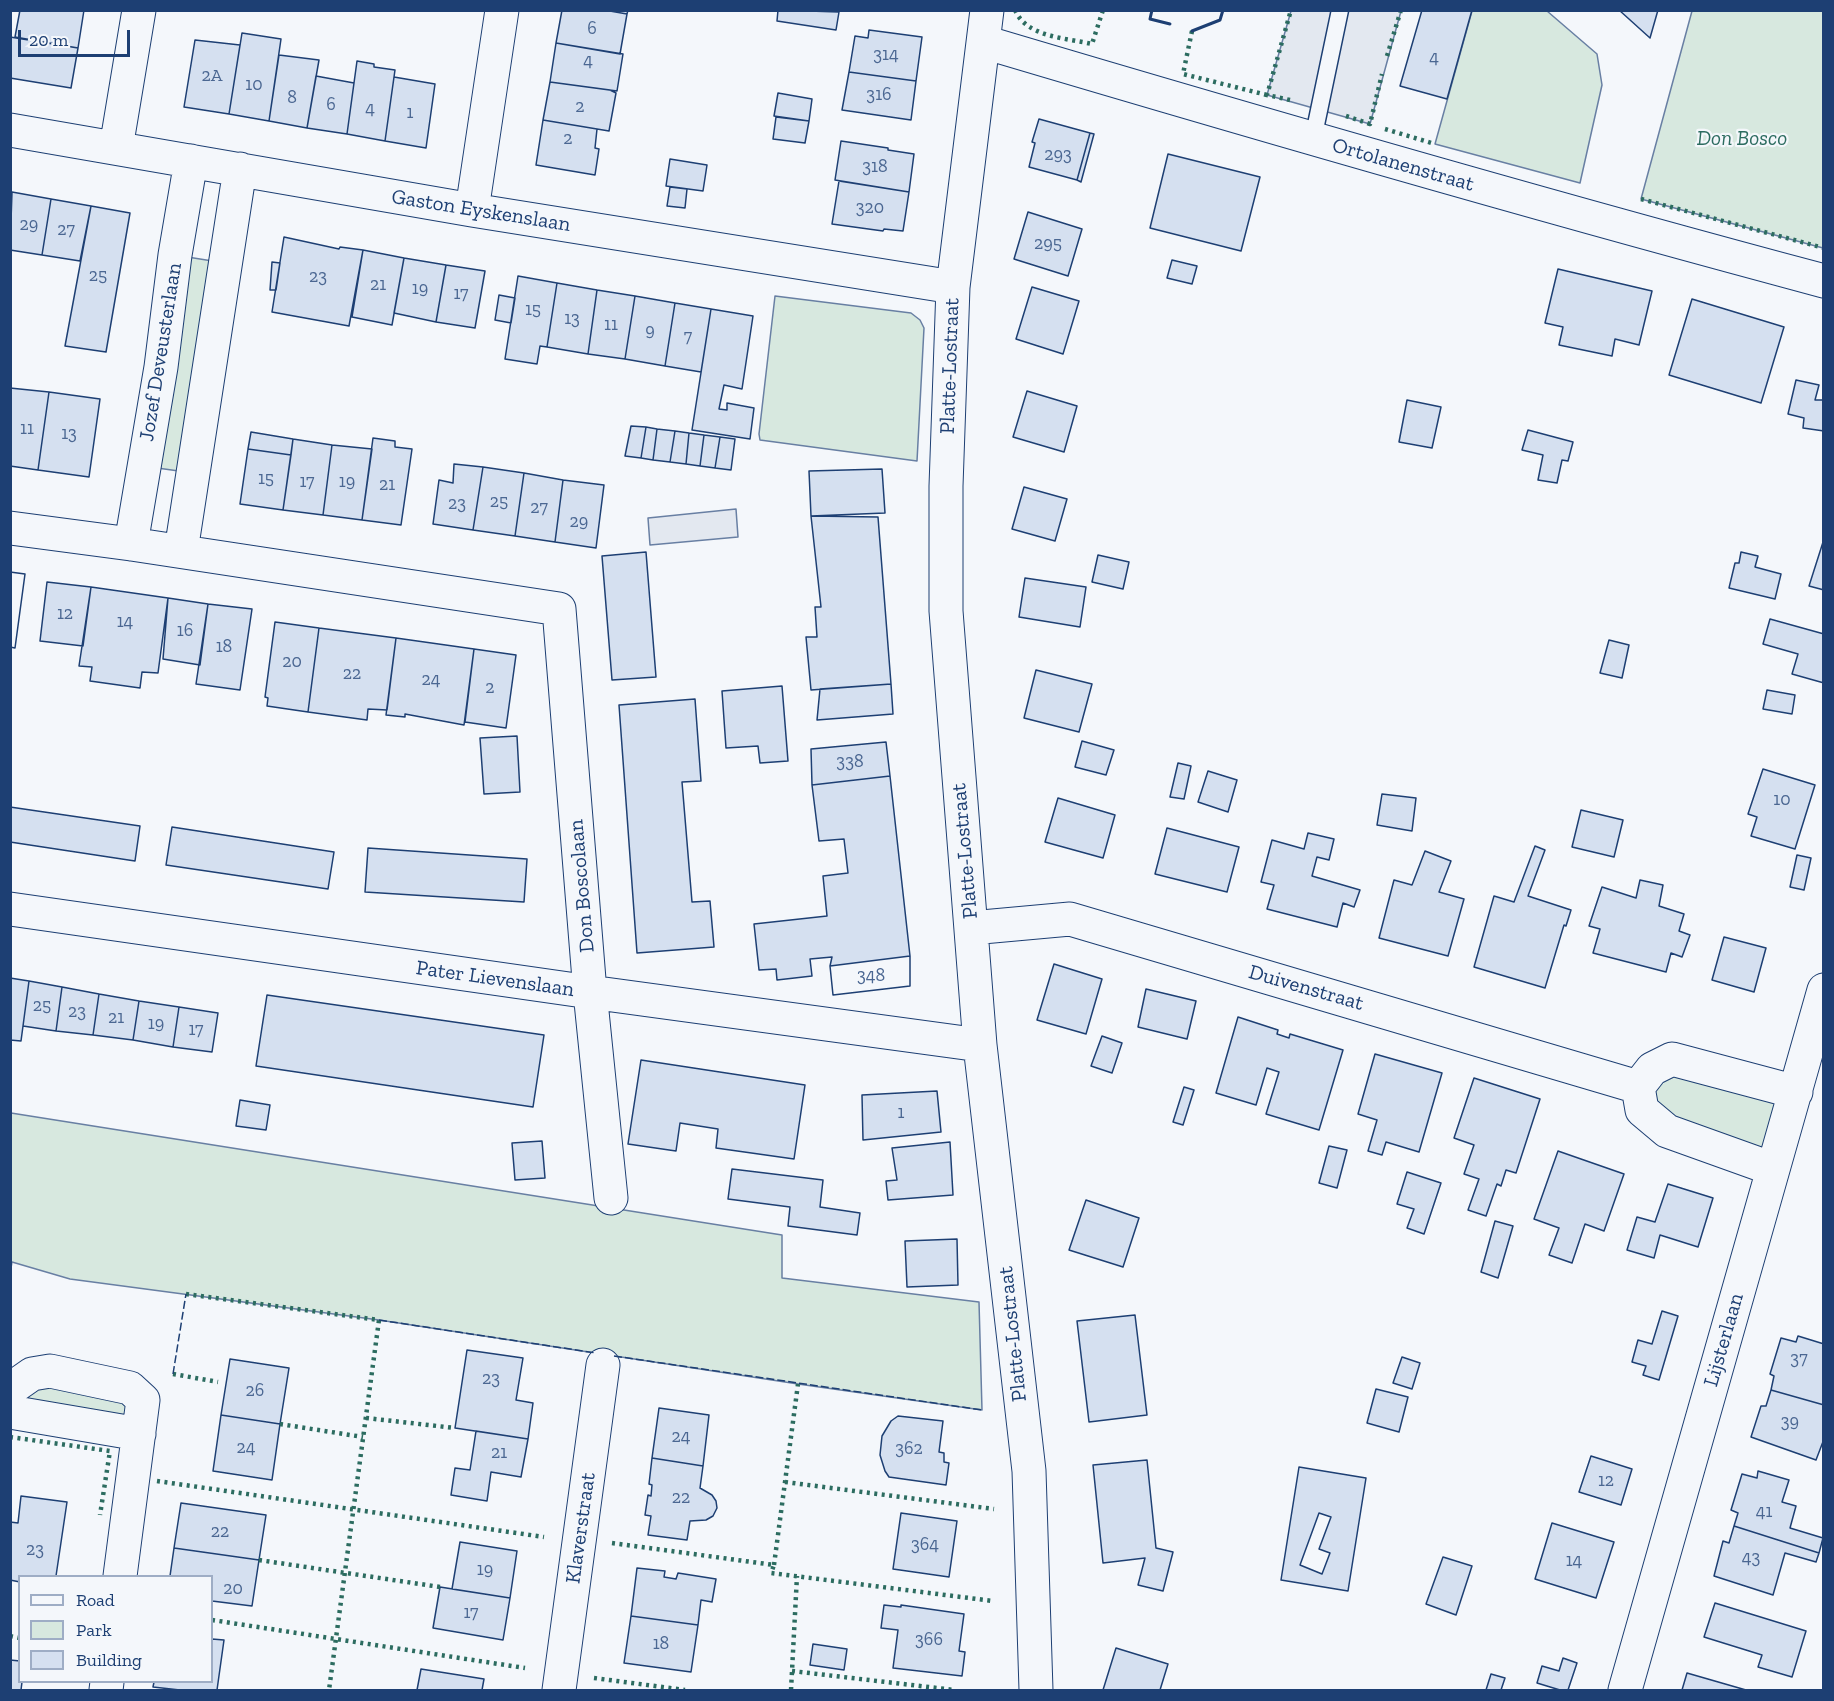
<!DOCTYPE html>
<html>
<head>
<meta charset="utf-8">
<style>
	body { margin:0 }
	#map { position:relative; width:1834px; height:1701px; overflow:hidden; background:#f4f7fb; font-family:"Zilla Slab",serif }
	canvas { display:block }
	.frame { position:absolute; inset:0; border:12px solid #1d3f73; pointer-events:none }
	.legend { position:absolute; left:18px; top:1575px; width:195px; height:108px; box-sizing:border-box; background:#f4f7fb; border:2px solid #9eadc5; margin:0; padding:8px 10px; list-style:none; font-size:18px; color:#1d3f73 }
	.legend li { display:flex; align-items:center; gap:12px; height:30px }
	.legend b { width:30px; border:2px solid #9eadc5 }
	.scale { position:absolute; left:18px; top:30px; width:112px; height:27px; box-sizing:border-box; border:3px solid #1d3f73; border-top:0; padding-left:8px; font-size:18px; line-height:21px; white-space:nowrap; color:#1d3f73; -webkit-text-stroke:4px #f4f7fb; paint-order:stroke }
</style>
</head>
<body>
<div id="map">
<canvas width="1834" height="1701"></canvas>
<div class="frame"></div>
<ul class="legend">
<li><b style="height:8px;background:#f4f7fb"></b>Road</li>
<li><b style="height:16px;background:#d7e8df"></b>Park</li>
<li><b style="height:16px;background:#d5e0f0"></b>Building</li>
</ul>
<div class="scale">20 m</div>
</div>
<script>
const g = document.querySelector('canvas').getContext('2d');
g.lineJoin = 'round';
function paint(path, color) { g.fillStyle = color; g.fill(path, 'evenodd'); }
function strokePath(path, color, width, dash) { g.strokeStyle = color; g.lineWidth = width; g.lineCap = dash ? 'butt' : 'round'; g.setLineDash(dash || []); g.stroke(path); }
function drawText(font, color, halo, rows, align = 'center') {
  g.font = font + ' "Zilla Slab",serif'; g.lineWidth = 4.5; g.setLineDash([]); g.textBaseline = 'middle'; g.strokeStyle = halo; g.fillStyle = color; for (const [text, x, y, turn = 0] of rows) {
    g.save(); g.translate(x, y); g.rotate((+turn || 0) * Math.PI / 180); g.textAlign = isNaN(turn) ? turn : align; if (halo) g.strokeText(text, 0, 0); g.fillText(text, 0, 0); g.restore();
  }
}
const green = new Path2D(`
	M1472,11H1547L1597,54L1602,85L1580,183L1435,144Z
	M1692,11H1823V248L1641,199Z
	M175,255L225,263L193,473L143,466Z
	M775,296L911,313L920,320L924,328L917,461L760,440L759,434Z
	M1652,1069L1796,1092L1773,1169L1642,1110Z
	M11,1113L782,1235V1278L979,1302L982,1410L798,1384L379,1320L70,1279L12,1262L11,1268Z
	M32,1374L130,1388L139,1434L10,1394Z`);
paint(green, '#d7e8df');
strokePath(green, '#687fa3', 1.5);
const parking = new Path2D(`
	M1291,11H1401L1370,124L1267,95Z
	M736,509L738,537L650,545L648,518Z`);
paint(parking, '#e3e8f0');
strokePath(parking, '#687fa3', 1.5);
const building = new Path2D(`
	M20,10H84L78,48L15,37Z
	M562,10H604L627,14L620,54L556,43Z
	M604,10H628L627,14Z
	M778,10L839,12L836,30L777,21Z
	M1422,10H1472L1447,99L1400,86Z
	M1619,10H1658L1650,38Z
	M869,30L922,37L916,81L849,72L855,36L868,38Z
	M242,33L281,39L269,121L229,114Z
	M10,37L78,48L71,88L10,78Z
	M195,40L240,45L229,114L184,107Z
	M556,43L623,54L617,91L550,82Z
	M279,55L319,60L307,128L269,121Z
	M357,61L374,64V67L395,70L385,141L347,134Z
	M849,72L916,81L911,120L842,110Z
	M316,76L354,83L347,134L307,128Z
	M394,77L435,84L426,148L385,141Z
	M550,82L610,90L616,93L609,131L543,120Z
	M778,93L812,99L809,121L774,116Z
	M776,117L809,121L805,143L773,139Z
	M1039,119L1090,133L1077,180L1029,167L1035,143L1032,142Z
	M543,120L597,129L595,148L599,149L595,175L536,165Z
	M1090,133L1094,134L1081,182L1077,180Z
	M841,141L888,148V150L914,154L909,192L835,180Z
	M1168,154L1260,177L1241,251L1150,228Z
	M670,159L707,165L703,191L666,186Z
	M839,181L909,192L903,231L884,229L883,231L832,224Z
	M670,187L687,189L685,208L667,206Z
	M12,192L51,199L42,255L10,250Z
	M51,199L91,206L80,261L42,255Z
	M91,206L130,213L106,352L65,346Z
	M1028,212L1082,229L1068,276L1014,259Z
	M284,237L339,249L340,247L363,250L349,326L272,312Z
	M363,250L404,258L392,325L352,317Z
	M404,258L446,265L436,322L394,313Z
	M1172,260L1197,266L1192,284L1167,278Z
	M272,262L280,263L276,290H270Z
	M446,265L485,271L475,328L436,322Z
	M1558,269L1652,291L1639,345L1615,339L1612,356L1559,345L1563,327L1545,323Z
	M518,276L557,283L547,347L540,346L537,364L505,359Z
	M557,283L597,290L588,354L547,347Z
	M1032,287L1079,301L1063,354L1016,339Z
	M597,290L635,296L625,359L588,354Z
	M499,295L515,298L511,323L495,320Z
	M635,296L675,303L665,366L625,359Z
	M1692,299L1784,327L1761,403L1669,375Z
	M675,303L711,309L701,372L665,366Z
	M711,309L753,316L742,389L724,385L719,409L727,410V403L754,408L750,439L692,430Z
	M1796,380L1819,385L1815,400H1824V431L1803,428L1804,418L1788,414Z
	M10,388L49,392L38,470L10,466Z
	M1027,391L1077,406L1064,452L1013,437Z
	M49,392L100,399L89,477L38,470Z
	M1407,400L1441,407L1432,448L1399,442Z
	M631,426L646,427L641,458L625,456Z
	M646,427L657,429L653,460L641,458Z
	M657,429L675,431L670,462L653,460Z
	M1528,430L1573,442L1568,461L1562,460L1557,483L1538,480L1543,455L1522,450Z
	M675,431L689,433L686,464L670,462Z
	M251,432L293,439L291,455L248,449Z
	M689,433L704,435L700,466L686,464Z
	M704,435L720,437L715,468L700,466Z
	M720,437L735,439L731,470L715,468Z
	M373,438L395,441V447L412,449L401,525L362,520Z
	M293,439L332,445L323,515L283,510Z
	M332,445L372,449L362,520L323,515Z
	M248,449L291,455L283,510L240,504Z
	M454,464L483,467L473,530L433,524L439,480L453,483Z
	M483,467L524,473L515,536L473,530Z
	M882,469L885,513L811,516L809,471Z
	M524,473L563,480L555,542L515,536Z
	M563,480L604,485L596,548L555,542Z
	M1024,487L1067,499L1055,541L1012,529Z
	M811,516L878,517L891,684L811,690L806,637H817L815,607H821Z
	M1824,539V590L1809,586Z
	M646,552L656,677L612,680L602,556Z
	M1741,552L1758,556L1755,567L1781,574L1775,599L1729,588L1735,563H1739Z
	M1098,555L1129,562L1123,589L1092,582Z
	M10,572L25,574L15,648L10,647Z
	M10,572L25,574L15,648L10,647Z
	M1025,578L1086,587L1080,627L1019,617Z
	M47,582L91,587L83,646L40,641Z
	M91,587L168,598L158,673L142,672L140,688L90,681L92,667L79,666Z
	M168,598L208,604L200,665L163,659Z
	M208,604L252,609L240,690L196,684Z
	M1770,619L1824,634V683L1792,674L1798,654L1763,644Z
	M275,622L319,628L308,712L267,706L268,698L265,697Z
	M319,628L396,638L387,710L368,709L367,720L308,712Z
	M396,638L474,649L464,725L405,714V717L386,715Z
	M1609,640L1629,645L1622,678L1600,673Z
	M474,649L516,655L506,728L465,722Z
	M1036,670L1092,684L1079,732L1024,718Z
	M891,684L893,714L817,720L820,689Z
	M782,686L788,761L760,763L758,746L726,748L722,691Z
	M1767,690L1795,695L1792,714L1763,709Z
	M695,699L701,781L682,782L692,902L710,901L714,947L637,953L619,705Z
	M517,736L520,792L484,794L480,738Z
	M1082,741L1114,750L1106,775L1075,767Z
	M886,742L890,776L812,785L811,749Z
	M1178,763L1191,766L1184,799L1170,797Z
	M1763,769L1815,785L1795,849L1751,836L1757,817L1748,814Z
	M1208,771L1237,780L1228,812L1198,802Z
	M890,776L910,956V986L833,995L830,966L832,957L810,959L812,976L777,980L776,969L759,970L754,924L827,916L823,876L848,873L844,839L819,841L812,785Z
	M1382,794L1416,798L1412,831L1377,825Z
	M1058,798L1115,815L1103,858L1045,842Z
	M10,807L140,826L135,861L10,842Z
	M1581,810L1623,820L1614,857L1572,847Z
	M172,827L334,852L328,889L166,865Z
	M1167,828L1239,847L1227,892L1155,874Z
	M1308,833L1334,839L1329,860L1317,857L1312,876L1360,890L1354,907L1343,903L1337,927L1267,909L1274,885L1261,882L1272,840L1304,849Z
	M1535,846L1545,850L1528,896L1571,910L1566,926L1564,925L1545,988L1474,967L1494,896L1514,902Z
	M368,848L527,859L524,902L365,892Z
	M1425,851L1451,861L1439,892L1464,899L1448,956L1379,938L1394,880L1412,885Z
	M1797,855L1811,858L1804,890L1790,887Z
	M1640,880L1663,885L1659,906L1684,914L1679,931L1690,935L1682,957L1671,953L1666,972L1593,953L1600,929L1589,926L1602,887L1636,898Z
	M1724,937L1766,948L1754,992L1712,980Z
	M910,956V986L833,995L830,966Z
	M1054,964L1102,979L1086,1034L1037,1020Z
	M10,978L29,981L21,1041L10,1040Z
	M29,981L62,987L56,1031L23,1026Z
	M62,987L99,994L93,1035L56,1031Z
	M1146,989L1196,1001L1187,1039L1138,1027Z
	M99,994L139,1001L133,1040L93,1035Z
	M267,995L544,1035L533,1107L256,1066Z
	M139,1001L179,1007L173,1047L133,1040Z
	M179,1007L218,1013L212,1052L173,1047Z
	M1238,1017L1278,1030L1277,1034L1289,1038L1290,1034L1343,1050L1319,1130L1266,1114L1279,1072L1267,1068L1256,1105L1216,1093Z
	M1102,1036L1122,1043L1112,1073L1091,1066Z
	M1375,1054L1442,1073L1419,1152L1386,1142L1382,1155L1368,1151L1377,1120L1358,1114Z
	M641,1060L805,1085L794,1159L716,1148L718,1129L680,1123L676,1151L628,1144Z
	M1474,1078L1540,1099L1516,1173L1506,1170L1501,1186L1497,1184L1486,1216L1468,1210L1479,1179L1464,1174L1474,1145L1454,1138Z
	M1184,1087L1194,1090L1183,1125L1173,1122Z
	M937,1091L941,1132L863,1140L862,1095Z
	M240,1100L270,1105L266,1130L236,1126Z
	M542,1141L545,1178L515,1180L512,1143Z
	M950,1142L953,1195L888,1200L886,1181L897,1180L892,1148Z
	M1329,1146L1347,1150L1337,1188L1319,1183Z
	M1558,1151L1624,1174L1604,1231L1585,1224L1572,1263L1549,1255L1559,1228L1534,1219Z
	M732,1169L823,1180L820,1207L860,1213L857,1235L788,1226L790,1207L728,1199Z
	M1407,1172L1441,1183L1424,1234L1407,1228L1414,1209L1397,1204Z
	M1668,1184L1713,1198L1698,1247L1660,1235L1654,1258L1627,1250L1637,1217L1655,1222Z
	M1086,1200L1139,1218L1123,1267L1069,1250Z
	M1495,1221L1513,1226L1498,1278L1481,1272Z
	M957,1239L958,1285L907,1287L905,1241Z
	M1662,1311L1678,1316L1659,1380L1643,1375L1646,1366L1632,1362L1638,1340L1652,1344Z
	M1135,1315L1147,1415L1089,1422L1077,1321Z
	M1798,1336L1824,1344V1405L1771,1390L1774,1376L1770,1374L1781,1338L1796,1342Z
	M467,1350L523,1358L516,1400L533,1403L528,1439L455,1428Z
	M1402,1357L1420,1363L1412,1389L1393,1383Z
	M230,1359L289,1368L280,1424L221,1415Z
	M1376,1389L1408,1397L1399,1432L1367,1423Z
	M1771,1390L1824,1405V1439L1816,1460L1751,1437L1761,1406H1766Z
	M659,1408L709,1415L703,1466L652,1458Z
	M221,1415L280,1424L272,1480L213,1471Z
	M898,1416L943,1421L939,1452L944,1453V1462L949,1463L946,1485L889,1477L885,1471L880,1455L882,1436L891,1421Z
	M476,1431L528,1439L521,1477L491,1472L487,1501L451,1495L455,1468L470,1470Z
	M1591,1456L1632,1469L1621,1505L1579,1492Z
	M652,1458L703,1466L700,1488L712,1495L716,1501L717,1508L713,1516L706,1520L690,1521L687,1540L648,1535L651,1516L645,1515L648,1495L651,1496L652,1485L649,1484Z
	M1147,1460L1156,1548L1173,1552L1163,1591L1138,1585L1145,1558L1103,1563L1093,1465Z
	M1299,1467L1366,1478L1348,1591L1281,1580Z
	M1758,1471L1789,1480L1782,1502L1796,1506L1790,1528L1823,1538L1819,1553L1734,1526L1738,1513L1731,1510L1742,1474L1757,1478Z
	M21,1496L67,1502L56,1576H20V1582L10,1580V1522L18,1523Z
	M181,1503L266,1515L259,1560L174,1548Z
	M901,1513L957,1521L949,1577L893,1569Z
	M1319,1513L1331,1517L1319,1549L1330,1553L1322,1574L1300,1565Z
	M1552,1523L1614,1542L1596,1598L1535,1579Z
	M1734,1526L1819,1553L1816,1562L1785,1553L1773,1595L1714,1576L1723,1541L1729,1543Z
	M460,1542L517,1551L510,1598L452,1589Z
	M174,1548L259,1560L252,1606L212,1601V1576H170Z
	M1443,1557L1472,1566L1456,1615L1426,1604Z
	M637,1568L665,1571L664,1577L676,1579L678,1573L716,1579L712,1602L701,1600L698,1625L631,1616Z
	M440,1587L510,1598L503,1640L433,1628Z
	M1715,1603L1806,1631L1792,1677L1758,1667L1762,1655L1704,1637Z
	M884,1605L901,1607V1605L964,1614L959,1651L965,1652L962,1676L893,1668L898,1630L881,1628Z
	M631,1616L698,1625L691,1672L624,1663Z
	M212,1639L224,1640L217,1690H180L153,1687L154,1682H212Z
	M813,1644L847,1649L844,1670L810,1665Z
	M1116,1648L1168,1664L1160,1690H1103Z
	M1563,1658L1577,1663L1568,1690H1560L1537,1683L1542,1666L1559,1671Z
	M10,1660L20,1661V1682H22L21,1690H10Z
	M421,1669L484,1679L482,1690H417Z
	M1687,1673L1746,1690H1682Z
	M1491,1674L1505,1678L1501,1690H1486Z`);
paint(building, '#d5e0f0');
strokePath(building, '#1d3f73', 1.5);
const lane = new Path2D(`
	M1313,139L1340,10`);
const street = new Path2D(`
	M987,10L953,287L946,486V611L980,1045L1029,1471L1036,1690
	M984,42C1263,125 1543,206 1824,281
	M10,130L472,210L953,287
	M116,148L139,10
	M472,210L502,10
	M10,528L131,544L559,609L590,992L611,1198
	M131,544L161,367L175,255L191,161
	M181,551L240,169
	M10,909L590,992L980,1045
	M971,928L1070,919L1638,1087
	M1773,1169L1667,1131L1642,1110L1638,1087L1652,1069L1672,1059L1796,1092
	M10,1394L12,1388L32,1374L50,1371L130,1388L143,1400L120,1576
	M10,1412L139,1434
	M106,1690L107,1682
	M559,1690L603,1365
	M1625,1690L1824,990`);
strokePath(lane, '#1d3f73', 19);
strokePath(street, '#1d3f73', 35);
strokePath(lane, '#f4f7fb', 16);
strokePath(street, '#f4f7fb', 33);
strokePath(new Path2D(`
	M1015,10C1026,37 1066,38 1092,44L1103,10
	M1192,31L1183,74L1267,95
	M1387,56L1401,10
	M1290,100L1267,95L1291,10
	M1346,116L1370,124L1382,74
	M1385,129L1435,144
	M1641,199L1824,248
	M186,1294L379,1320L329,1690
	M173,1374L218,1382
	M366,1418L455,1428
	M280,1424L363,1437
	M10,1437L110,1451L100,1515
	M157,1481L544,1537
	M785,1482L994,1509
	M612,1543L774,1565L771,1573L993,1601
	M259,1560L440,1587
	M774,1565L798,1384
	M212,1620L525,1668
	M10,1636L20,1638
	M792,1671L954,1690
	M594,1678L685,1690
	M791,1690L797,1576`), '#2c6c60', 4.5, [3, 4.5]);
strokePath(new Path2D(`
	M379,1320L596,1353
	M614,1356L982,1410
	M173,1374L186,1294`), '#1d3f73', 1.5, [8, 3]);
strokePath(new Path2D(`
	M1152,10L1150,19L1170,24
	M1192,31L1220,20L1223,10`), '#1d3f73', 3);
drawText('18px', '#4b6792', null, [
	["6",592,29],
	["314",886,55],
	["4",1434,58],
	["4",588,61],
	["2A",212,76],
	["10",254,85],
	["316",879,95],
	["8",292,98],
	["6",331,105],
	["2",580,107],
	["4",370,109],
	["1",410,113],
	["2",568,139],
	["293",1058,155],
	["318",875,167],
	["320",870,208],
	["29",29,225],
	["27",66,230],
	["295",1048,244],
	["25",98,276],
	["23",318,277],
	["21",378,285],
	["19",420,289],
	["17",461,294],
	["15",533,310],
	["13",572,319],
	["11",611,325],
	["9",650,331],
	["7",688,337],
	["11",27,429],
	["13",69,434],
	["15",266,479],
	["17",307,482],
	["19",347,482],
	["21",387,485],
	["25",499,502],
	["23",457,504],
	["27",539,508],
	["29",579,522],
	["12",65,614],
	["14",125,622],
	["16",185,631],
	["18",224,647],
	["20",292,662],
	["22",352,674],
	["24",431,680],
	["2",490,688],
	["338",850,762],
	["10",1782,800],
	["348",871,976],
	["25",42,1006],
	["23",77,1012],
	["21",116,1018],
	["19",156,1024],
	["17",196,1030],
	["1",901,1113],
	["37",1799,1359],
	["23",491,1379],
	["26",255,1391],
	["39",1790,1422],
	["24",681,1437],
	["24",246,1448],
	["362",909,1449],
	["21",499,1453],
	["12",1606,1481],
	["22",681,1498],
	["41",1764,1512],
	["22",220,1532],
	["364",925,1545],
	["23",35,1550],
	["43",1751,1558],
	["14",1574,1561],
	["19",485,1570],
	["20",233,1589],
	["17",471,1613],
	["366",929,1640],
	["18",661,1644]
]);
drawText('italic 21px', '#2c6c60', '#f4f7fb', [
	["Don Bosco",1742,139]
]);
drawText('21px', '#1d3f73', '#f4f7fb', [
	["Ortolanenstraat",1403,165,16],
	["Gaston Eyskenslaan",481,211,9],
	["Jozef Deveusterlaan",161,352,-81],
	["Platte-Lostraat",950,366,-88],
	["Platte-Lostraat",965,851,-95],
	["Don Boscolaan",582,886,-95],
	["Pater Lievenslaan",495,979,8],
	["Duivenstraat",1306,988,16],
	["Platte-Lostraat",1013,1334,-96],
	["Lijsterlaan",1724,1340,-74],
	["Klaverstraat",581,1528,-82]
]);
</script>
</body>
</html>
